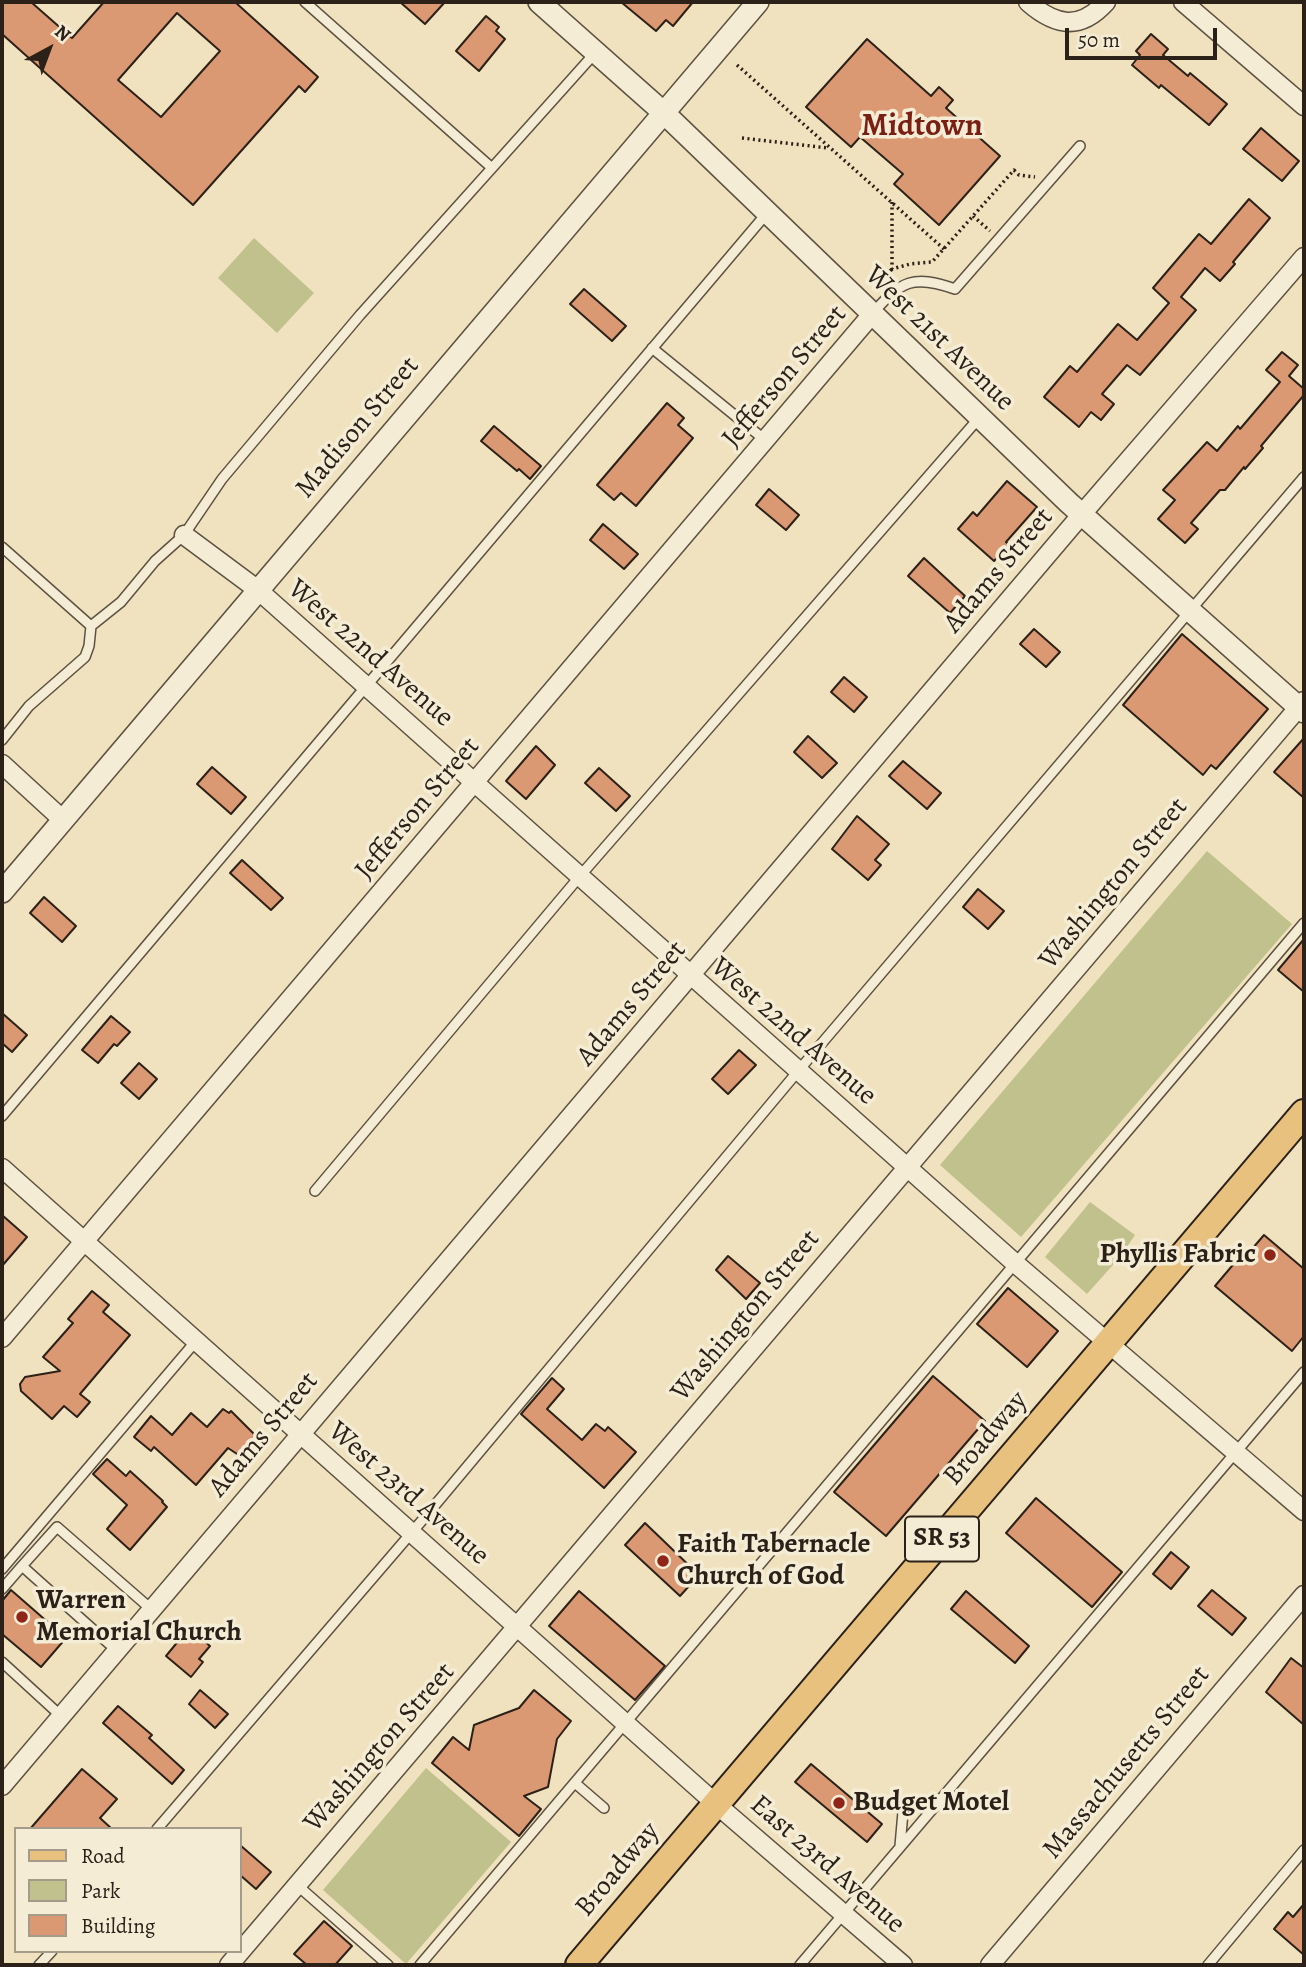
<!DOCTYPE html>
<html>
<head>
<meta charset="utf-8">
<style>
	body { margin:0 }
	#map { position:relative; width:1306px; height:1967px; overflow:hidden; background:#f0e2be; font-family:Alegreya,serif }
	canvas { display:block }
	.frame { position:absolute; inset:0; border:4px solid #2c2119; pointer-events:none }
	.legend { position:absolute; left:14px; top:1827px; width:228px; height:126px; box-sizing:border-box; background:#f5ecd5; border:2px solid #a59b8a; margin:0; padding:9px 12px; list-style:none; font-size:21px; color:#2c2119 }
	.legend li { display:flex; align-items:center; gap:14px; height:35px }
	.legend b { width:35px; border:2px solid #a59b8a }
	.north { position:absolute; left:14px; top:14px; width:70px; height:70px; -webkit-text-stroke:5px #f5ecd5; paint-order:stroke; rotate:41deg; font-size:19px; font-weight:700; line-height:28px; text-align:center; color:#2c2119 }
	.north::after { content:''; display:block; margin:auto; width:24px; height:32px; background:#2c2119; clip-path:polygon(50% 0,100% 100%,50% 72%,0 100%) }
	.scale { position:absolute; left:1065px; top:28px; width:152px; height:32px; box-sizing:border-box; border:4px solid #2c2119; border-top:0; padding-left:9px; font-size:21px; line-height:24px; white-space:nowrap; color:#2c2119; -webkit-text-stroke:5px #f5ecd5; paint-order:stroke }
</style>
</head>
<body>
<div id="map">
<canvas width="1306" height="1967"></canvas>
<div class="frame"></div>
<ul class="legend">
<li><b style="height:9px;background:#e8c17f"></b>Road</li>
<li><b style="height:19px;background:#c0c18c"></b>Park</li>
<li><b style="height:19px;background:#da9873"></b>Building</li>
</ul>
<div class="north">N</div>
<div class="scale">50 m</div>
</div>
<script>
const g = document.querySelector('canvas').getContext('2d');
g.lineJoin = 'round';
function paint(path, color) { g.fillStyle = color; g.fill(path, 'evenodd'); }
function strokePath(path, color, width, dash) { g.strokeStyle = color; g.lineWidth = width; g.lineCap = dash ? 'butt' : 'round'; g.setLineDash(dash || []); g.stroke(path); }
function drawText(font, color, halo, rows, align = 'center') {
  g.font = font + ' Alegreya,serif'; g.lineWidth = 7; g.setLineDash([]); g.textBaseline = 'middle'; g.strokeStyle = halo; g.fillStyle = color; for (const [text, x, y, turn = 0] of rows) {
    g.save(); g.translate(x, y); g.rotate((+turn || 0) * Math.PI / 180); g.textAlign = isNaN(turn) ? turn : align; if (halo) g.strokeText(text, 0, 0); g.fillText(text, 0, 0); g.restore();
  }
}
paint(new Path2D(`
	M254,238L314,293L277,333L218,278Z
	M1207,851L1292,924L1021,1237L940,1165Z
	M1090,1202L1135,1235L1120,1257L1087,1294L1045,1257Z
	M426,1768L511,1842L406,1964L323,1890Z`), '#c0c18c');
const building = new Path2D(`
	M2,2H31L72,38L104,2H235L318,77L305,92L299,86L193,205L2,34ZM177,13L220,51L161,117L118,80Z
	M400,2H445L425,24Z
	M621,2H693L673,26L666,20L656,31Z
	M486,16L499,27L496,31L505,39L479,71L456,51Z
	M1151,34L1168,49L1163,55L1188,76L1190,73L1227,104L1209,125L1161,85L1159,88L1132,65L1140,55L1136,51Z
	M867,39L931,96L939,87L953,100L946,108L1000,156L939,225L894,184L903,174L860,137L851,147L806,107Z
	M1261,128L1299,161L1282,181L1243,149Z
	M1249,199L1270,218L1233,262L1235,264L1220,281L1205,268L1181,297L1196,310L1140,375L1127,365L1102,394L1114,404L1101,420L1091,412L1079,427L1044,397L1070,366L1077,372L1118,324L1137,340L1169,303L1153,288L1199,234L1211,244Z
	M584,289L626,326L612,341L570,304Z
	M1282,352L1298,365L1289,376L1304,389V395L1261,446L1263,448L1245,469L1244,467L1225,490H1220L1191,523L1198,529L1185,543L1158,519L1175,500L1163,490L1207,442L1217,451L1238,426L1240,429L1280,382L1266,370Z
	M667,403L684,418L678,425L693,438L636,506L621,493L614,500L597,485Z
	M494,426L541,466L530,479L519,469L517,471L481,441Z
	M1007,481L1037,507L1006,542L1009,545L994,561L958,529L973,512L977,516Z
	M769,489L799,515L786,530L756,505Z
	M603,524L638,554L624,569L590,540Z
	M924,558L965,596L950,613L908,576Z
	M1034,629L1060,652L1046,667L1020,644Z
	M1182,634L1268,709L1216,769L1211,765L1203,775L1123,705Z
	M844,677L867,697L854,712L831,692Z
	M808,736L837,763L822,778L794,752Z
	M1304,738V798L1274,772Z
	M536,746L555,765L526,799L506,781Z
	M903,761L941,793L927,809L889,776Z
	M212,767L246,797L231,814L197,784Z
	M599,768L630,796L616,811L585,783Z
	M857,816L889,844L875,860L881,865L868,880L832,849Z
	M242,860L283,898L271,910L230,873Z
	M978,889L1004,911L988,929L963,907Z
	M44,897L76,926L62,942L30,913Z
	M1304,939V992L1278,970Z
	M2,1013L27,1035L12,1052L2,1043Z
	M111,1016L130,1032L117,1046L114,1044L98,1063L82,1050Z
	M739,1050L756,1065L728,1094L712,1079Z
	M139,1063L157,1079L139,1099L121,1083Z
	M2,1215L27,1237L2,1266Z
	M1264,1235L1304,1269V1336L1292,1351L1215,1286L1243,1253L1246,1256Z
	M728,1256L760,1283L746,1299L716,1270Z
	M1008,1288L1058,1331L1027,1367L977,1324Z
	M92,1291L109,1305L103,1312L130,1335L80,1394L90,1402L77,1417L64,1406L52,1419L21,1391L20,1384L25,1377L60,1371L43,1357L73,1323L68,1319Z
	M933,1376L985,1421L886,1536L834,1492Z
	M552,1378L564,1389L547,1409L582,1440L596,1424L605,1431L608,1427L636,1452L604,1488L521,1414Z
	M223,1409L229,1413L231,1411L259,1439L243,1458L228,1448L196,1485L154,1447L151,1451L134,1437L151,1416L172,1435L191,1413L207,1427Z
	M107,1459L126,1476L130,1471L163,1501L162,1502L167,1507L130,1550L107,1529L127,1505L93,1474Z
	M1036,1498L1122,1572L1092,1607L1006,1533Z
	M645,1523L699,1575L680,1596L625,1545Z
	M1171,1552L1189,1567L1171,1589L1153,1574Z
	M11,1590L66,1638L41,1667L2,1634V1601Z
	M1212,1590L1246,1618L1232,1635L1198,1606Z
	M579,1591L665,1666L635,1700L549,1626Z
	M966,1591L1029,1646L1015,1663L951,1609Z
	M189,1628L210,1646L199,1659L203,1662L191,1677L166,1656Z
	M1291,1658L1304,1668V1725L1266,1692Z
	M200,1690L228,1714L215,1728L189,1704Z
	M534,1690L571,1721L557,1739L548,1787L524,1796L541,1809L519,1836L432,1763L453,1737L469,1750L474,1725L519,1708Z
	M118,1706L152,1735L149,1738L184,1770L172,1784L103,1723Z
	M811,1764L882,1824L867,1842L795,1782Z
	M82,1769L117,1799L100,1818L112,1829H30Z
	M240,1845L271,1872L256,1889L240,1875Z
	M1304,1904V1955L1274,1929L1288,1912L1293,1917Z
	M324,1921L352,1946L335,1965H307L294,1954Z`);
paint(building, '#da9873');
strokePath(building, '#2c2119', 2);
const service = new Path2D(`
	M305,2L492,168L595,53
	M873,313C901,281 913,274 955,289L1080,146
	M652,348L765,440
	M2,547L91,626
	M2,740L29,706L85,657L89,646L91,626L121,602L155,561L184,535L222,479L360,315L492,168
	M2,1116L767,213
	M315,1191L580,876L979,418
	M2,1569L196,1341
	M2,1589L22,1566
	M116,1650L22,1566L57,1527L151,1609
	M2,1662L61,1716
	M575,1783L604,1808
	M157,1829L425,1517L799,1070L1304,477
	M900,1846L903,1812
	M297,1885L388,1965
	M39,1965L52,1951
	M420,1965L1304,923
	M800,1965L1304,1372
	M1208,1965L1304,1850`);
const minor = new Path2D(`
	M1028,2C1055,26 1080,31 1106,2
	M1183,2L1304,106
	M184,535L258,590L1016,1264L1304,1511
	M2,764L63,820
	M2,1168L716,1804L903,1965
	M2,1338L873,313
	M2,1786L1082,514L1304,257
	M229,1965L1304,701
	M990,1965L1304,1595`);
const tertiary = new Path2D(`
	M539,2L664,113L1069,503L1304,712
	M2,892L758,2`);
const primary = new Path2D(`
	M579,1965L1304,1113`);
strokePath(service, '#5d5142', 12);
strokePath(minor, '#5d5142', 21);
strokePath(tertiary, '#5d5142', 24);
strokePath(primary, '#2c2119', 30);
strokePath(new Path2D(`
	M737,65L944,249
	M742,138L828,148
	M892,202V269L910,264L932,262L1014,170L1019,175L1035,177
	M973,216L990,231
	M879,283L892,269`), '#2c2119', 3.5, [2, 3.5]);
strokePath(service, '#f5ecd5', 9);
strokePath(minor, '#f5ecd5', 18);
strokePath(tertiary, '#f5ecd5', 21);
strokePath(primary, '#e8c17f', 26);
for (const [x, y, r, color] of [
	[1270,1255,7,"#8f2418"],
	[663,1561,7,"#8f2418"],
	[22,1617,7,"#8f2418"],
	[839,1803,7,"#8f2418"]
]) { const dot = new Path2D(); dot.arc(x, y, r, 0, 2 * Math.PI); g.fillStyle = color; g.fill(dot); strokePath(dot, '#f5ecd5', 2.5); }
for (const [x, y, w] of [
	[942,1539,74]
]) { const box = new Path2D(); box.roundRect(x - w / 2, y - 22.5, w, 45, 5); g.fillStyle = '#f5ecd5'; g.fill(box); strokePath(box, '#2c2119', 2); }
drawText('bold 26px', '#2c2119', null, [
	["SR 53",942,1539]
]);
drawText('28px', '#2c2119', '#f5ecd5', [
	["West 21st Avenue",939,339,44],
	["Jefferson Street",785,377,-50],
	["Madison Street",358,428,-50],
	["Adams Street",999,571,-50],
	["West 22nd Avenue",370,654,41],
	["Jefferson Street",418,809,-50],
	["Washington Street",1114,884,-50],
	["Adams Street",632,1004,-50],
	["West 22nd Avenue",793,1032,41],
	["Washington Street",746,1316,-50],
	["Adams Street",264,1435,-50],
	["Broadway",986,1439,-50],
	["West 23rd Avenue",408,1494,41],
	["Washington Street",380,1748,-49],
	["Massachusetts Street",1127,1763,-50],
	["East 23rd Avenue",827,1865,41],
	["Broadway",618,1870,-50]
]);
drawText('bold 28px', '#2c2119', '#f5ecd5', [
	["Phyllis Fabric",1256,1255,"right"],
	["Faith Tabernacle",677,1545],
	["Church of God",677,1577],
	["Warren",36,1601],
	["Memorial Church",36,1633],
	["Budget Motel",853,1803]
], 'left');
drawText('bold 32px', '#7a1f14', '#f5ecd5', [
	["Midtown",922,127]
]);
</script>
</body>
</html>
